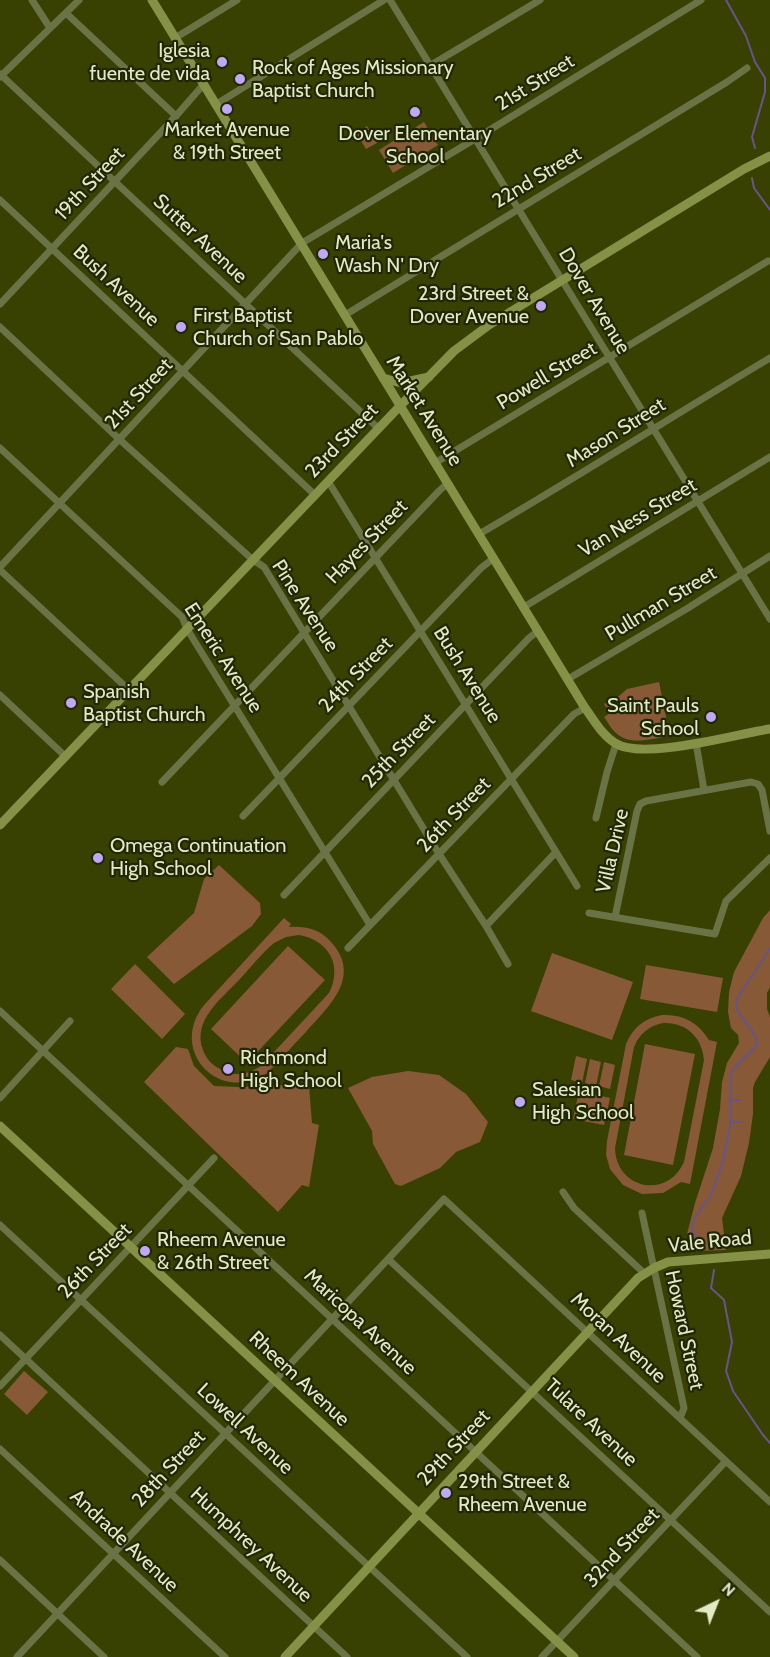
<!DOCTYPE html>
<html>
<head>
<meta charset="utf-8">
<style>
	body { margin:0 }
	#map { position:relative; width:770px; height:1657px; overflow:hidden; background:#394102; font-family:Cabin,sans-serif }
	canvas { display:block }
	.north { position:absolute; left:686px; top:1573px; width:60px; height:60px; -webkit-text-stroke:4px #212606; paint-order:stroke; rotate:43deg; font-size:16px; font-weight:700; line-height:24px; text-align:center; color:#e2eac5 }
	.north::after { content:''; display:block; margin:auto; width:21px; height:27px; background:#e2eac5; clip-path:polygon(50% 0,100% 100%,50% 72%,0 100%) }
</style>
</head>
<body>
<div id="map">
<canvas width="770" height="1657"></canvas>
<div class="north">N</div>
</div>
<script>
const g = document.querySelector('canvas').getContext('2d');
g.lineJoin = 'round';
function paint(path, color) { g.fillStyle = color; g.fill(path, 'evenodd'); }
function strokePath(path, color, width, dash) { g.strokeStyle = color; g.lineWidth = width; g.lineCap = dash ? 'butt' : 'round'; g.setLineDash(dash || []); g.stroke(path); }
function drawText(font, color, halo, rows, align = 'center') {
  g.font = font + ' Cabin,sans-serif'; g.lineWidth = 4.5; g.setLineDash([]); g.textBaseline = 'middle'; g.strokeStyle = halo; g.fillStyle = color; for (const [text, x, y, turn = 0] of rows) {
    g.save(); g.translate(x, y); g.rotate((+turn || 0) * Math.PI / 180); g.textAlign = isNaN(turn) ? turn : align; if (halo) g.strokeText(text, 0, 0); g.fillText(text, 0, 0); g.restore();
  }
}
paint(new Path2D(`
	M424,122L438,145L393,173L379,150Z
	M367,126L377,143L366,149L356,133Z
	M659,682L669,732L668,736C652,739 630,746 616,733C611,729 608,722 604,717L610,713L604,704L619,696L627,689Z
	M219,865L260,903L261,914L252,926L174,984L147,957L194,913L204,879Z
	M770,910V987L767,993V1009L770,1017V1057L755,1082L753,1088V1114L749,1143L741,1176L722,1218L726,1250L693,1251L687,1234L695,1203L713,1148L720,1109L722,1082L727,1063L739,1043L738,1035L731,1028L728,1012L729,992L734,972L763,918Z
	M284,918L291,924L289,927C305,926 320,929 331,942C363,977 328,1007 305,1033C292,1046 280,1061 267,1073C219,1105 168,1050 204,1005ZM299,935C329,940 343,966 329,993L261,1066C249,1074 235,1077 222,1070C213,1066 206,1059 203,1050C192,1021 221,999 239,980C250,968 261,954 274,943L286,937Z
	M288,946L325,980L247,1063L211,1029Z
	M552,953L633,982L612,1040L531,1011Z
	M135,964L185,1014L162,1039L111,989Z
	M646,965L723,978L717,1012L640,999Z
	M662,1015C683,1014 698,1022 709,1040L717,1042L690,1184L681,1182L663,1193L642,1194L623,1185L610,1169L606,1155L607,1141L626,1044C633,1027 645,1018 662,1015ZM663,1023C686,1022 702,1037 704,1060L684,1162C667,1200 616,1189 615,1148L634,1047C640,1033 649,1026 663,1023Z
	M645,1044L695,1054L673,1165L624,1155Z
	M176,1047L188,1049L194,1066L214,1086L239,1087L305,1084L309,1086L312,1123L319,1125L309,1187L302,1185L278,1212L144,1082Z
	M576,1056L587,1059L582,1083L571,1080Z
	M590,1059L601,1062L596,1086L585,1083Z
	M604,1062L615,1065L610,1089L599,1086Z
	M408,1071L439,1075L466,1094L488,1122L480,1142L456,1152L440,1168L401,1186L395,1184L373,1144L372,1131L348,1088L372,1077Z
	M579,1091L610,1098L604,1125L573,1119Z
	M24,1371L48,1392L27,1415L4,1394Z`), '#875936');
strokePath(new Path2D(`
	M726,0L746,36L755,62L765,78V92L752,137L755,148
	M752,178L754,188L770,210
	M731,1100H740
	M730,1122H741
	M703,1249L693,1232L692,1226L694,1219L711,1195L723,1161L730,1127L731,1075L736,1066L757,1045C757,1026 732,1018 737,999L770,948
	M714,1270L711,1288L724,1300L732,1342L726,1371L733,1391L763,1435L770,1443`), '#66558b', 2);
strokePath(new Path2D(`
	M32,0L50,28
	M390,0L770,619
	M66,13L176,116
	M175,38L237,0
	M431,65L540,0
	M0,74L379,429
	M0,77L79,0
	M215,105L384,0
	M0,200L315,495
	M0,304L176,116L203,85
	M345,315L727,82L747,68
	M0,327L119,439L253,560L264,567L439,854L486,926L508,964
	M0,448L182,617L187,629L370,925
	M435,463L768,261
	M328,481L577,886
	M479,534C577,477 673,416 770,358
	M0,567L302,243L475,139L701,0
	M0,570L129,690
	M524,607L770,457
	M568,679L688,608L770,556
	M0,695L65,756
	M696,743L704,790
	M162,782L439,491L448,483
	M243,816L481,568L494,558
	M596,818L607,772L616,744
	M284,895L529,638L538,631
	M589,913L715,934L726,901L770,858
	M615,917L637,811L640,804L646,801L751,782L758,784L762,790L770,831
	M486,926L556,852
	M348,948L574,714L585,708
	M0,1011L697,1657
	M0,1098L70,1021
	M563,1192L574,1208L645,1274
	M642,1213L684,1408L680,1418
	M0,1225L467,1657
	M388,1259L770,1612
	M0,1335L347,1657
	M0,1386L214,1158
	M0,1449L225,1657
	M0,1560L104,1657
	M17,1657L444,1199L770,1502
	M542,1657L726,1461`), '#6a7346', 7);
strokePath(new Path2D(`
	M152,0L585,708C594,720 602,735 615,743C642,761 737,734 770,729
	M383,378L401,383L429,377
	M0,825L400,406L454,351L489,325L744,169L770,156
	M0,1126L574,1657
	M285,1657L638,1278L654,1268L668,1262L770,1254`), '#849147', 9);
for (const [x, y, r, color] of [
	[222,62,6,"#bfa9f4"],
	[240,79,6,"#bfa9f4"],
	[227,109,6,"#bfa9f4"],
	[415,112,6,"#bfa9f4"],
	[323,254,6,"#bfa9f4"],
	[541,306,6,"#bfa9f4"],
	[181,327,6,"#bfa9f4"],
	[71,703,6,"#bfa9f4"],
	[711,717,6,"#bfa9f4"],
	[98,858,6,"#bfa9f4"],
	[228,1069,6,"#bfa9f4"],
	[520,1102,6,"#bfa9f4"],
	[145,1251,6,"#bfa9f4"],
	[446,1493,6,"#bfa9f4"]
]) { const dot = new Path2D(); dot.arc(x, y, r, 0, 2 * Math.PI); g.fillStyle = color; g.fill(dot); strokePath(dot, '#212606', 2); }
drawText('20px', '#e2eac5', '#212606', [
	["Iglesia",210,51,"right"],
	["fuente de vida",210,74,"right"],
	["Rock of Ages Missionary",252,68],
	["Baptist Church",252,91],
	["Market Avenue",227,130,"center"],
	["& 19th Street",227,153,"center"],
	["Dover Elementary",415,134,"center"],
	["School",415,157,"center"],
	["Maria's",335,243],
	["Wash N' Dry",335,266],
	["23rd Street &",529,294,"right"],
	["Dover Avenue",529,317,"right"],
	["First Baptist",193,316],
	["Church of San Pablo",193,339],
	["Spanish",83,692],
	["Baptist Church",83,715],
	["Saint Pauls",699,706,"right"],
	["School",699,729,"right"],
	["Omega Continuation",110,846],
	["High School",110,869],
	["Richmond",240,1058],
	["High School",240,1081],
	["Salesian",532,1090],
	["High School",532,1113],
	["Rheem Avenue",157,1240],
	["& 26th Street",157,1263],
	["29th Street &",458,1482],
	["Rheem Avenue",458,1505]
], 'left');
drawText('20px', '#e2eac5', '#212606', [
	["21st Street",535,83,-32],
	["22nd Street",537,178,-31],
	["19th Street",90,184,-47],
	["Sutter Avenue",200,239,43],
	["Bush Avenue",116,286,43],
	["Dover Avenue",594,301,59],
	["Powell Street",547,376,-31],
	["21st Street",139,394,-47],
	["Market Avenue",424,411,58],
	["Mason Street",616,433,-32],
	["23rd Street",342,441,-46],
	["Van Ness Street",638,518,-31],
	["Hayes Street",367,542,-46],
	["Pullman Street",661,604,-31],
	["Pine Avenue",305,606,57],
	["Emeric Avenue",223,658,57],
	["24th Street",356,675,-46],
	["Bush Avenue",467,675,58],
	["25th Street",399,751,-46],
	["26th Street",454,815,-46],
	["Villa Drive",613,851,-77],
	["Vale Road",710,1242,-6],
	["26th Street",95,1261,-46],
	["Maricopa Avenue",360,1322,43],
	["Howard Street",684,1330,78],
	["Moran Avenue",618,1338,43],
	["Rheem Avenue",299,1379,43],
	["Tulare Avenue",591,1423,43],
	["Lowell Avenue",245,1429,43],
	["29th Street",454,1448,-47],
	["28th Street",169,1469,-47],
	["Andrade Avenue",124,1541,43],
	["Humphrey Avenue",251,1545,43],
	["32nd Street",622,1548,-47]
]);
</script>
</body>
</html>
